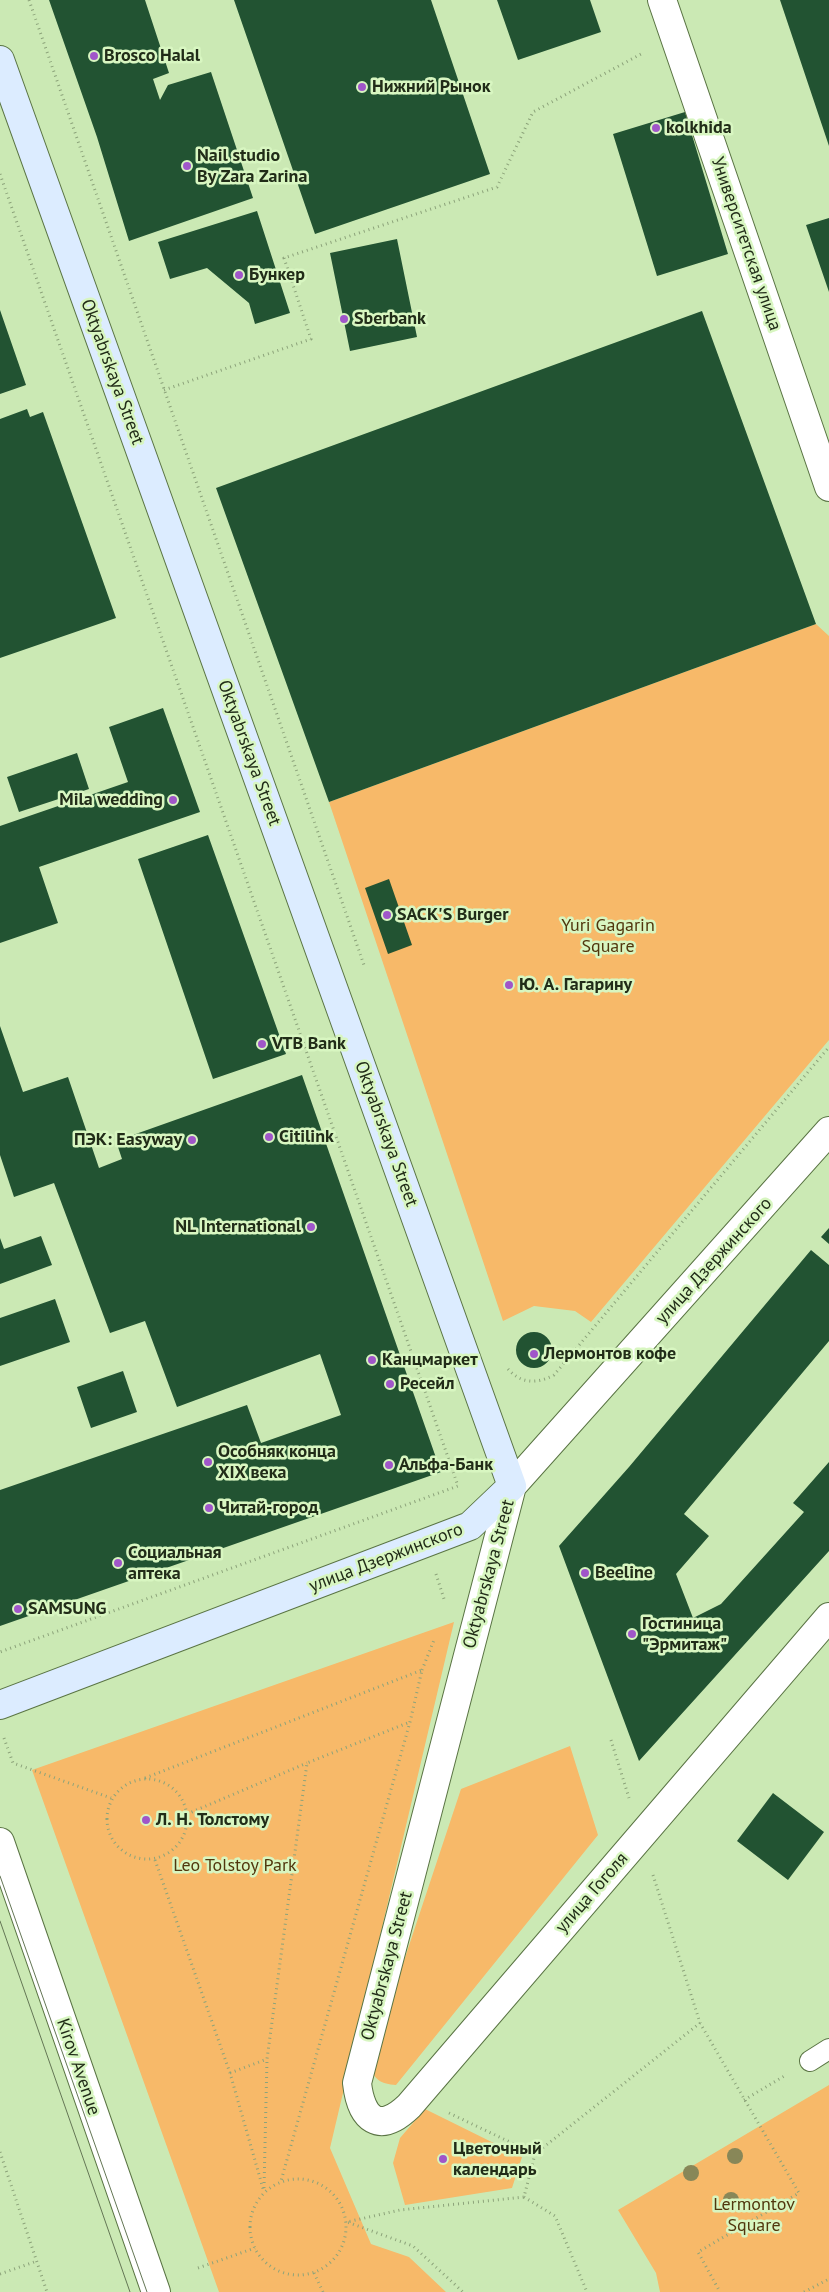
<!DOCTYPE html>
<html>
<head>
<meta charset="utf-8">
<style>
	body { margin:0 }
	canvas { display:block; background:#cbe9b4 }
</style>
</head>
<body>
<canvas width="829" height="2292"></canvas>
<script>
const g = document.querySelector('canvas').getContext('2d');
g.lineJoin = 'round';
function paint(path, color) { g.fillStyle = color; g.fill(path, 'evenodd'); }
function strokePath(path, color, width, dash) { g.strokeStyle = color; g.lineWidth = width; g.lineCap = dash ? 'butt' : 'round'; g.setLineDash(dash || []); g.stroke(path); }
function drawText(font, color, halo, rows, align = 'center') {
  g.font = font + ' "PT Sans",sans-serif'; g.lineWidth = 5; g.setLineDash([]); g.textBaseline = 'middle'; g.strokeStyle = halo; g.fillStyle = color; for (const [text, x, y, turn = 0] of rows) {
    g.save(); g.translate(x, y); g.rotate((+turn || 0) * Math.PI / 180); g.textAlign = isNaN(turn) ? turn : align; if (halo) g.strokeText(text, 0, 0); g.fillText(text, 0, 0); g.restore();
  }
}
paint(new Path2D(`
	M816,624L829,636V1040L591,1322L575,1311L534,1306L503,1321L329,802Z
	M454,1622L330,2148L371,2244L409,2257L446,2292H219L32,1770Z
	M570,1746L598,1835L396,2085C381,2084 375,2080 369,2066L461,1789Z
	M829,2085V2292H660L656,2273L618,2210Z
	M425,2109L522,2157L512,2188L405,2205L393,2163L400,2138Z`), '#f7b969');
paint(new Path2D(`
	M49,0H145L169,73L153,79L160,100L168,85L211,72L253,198L129,241L97,137Z
	M234,0H431L490,174L315,234Z
	M497,0H590L601,32L518,60Z
	M780,0H829V146Z
	M685,112L728,254L657,276L613,134Z
	M257,211L290,313L255,324L249,303L207,268L170,279L158,242Z
	M829,218V292L806,225Z
	M397,239L417,337L350,351L330,253Z
	M0,310L26,385L0,394Z
	M702,311L816,624L329,802L216,488Z
	M27,409L30,417L43,412L116,618L0,658V419Z
	M163,708L200,812L39,867L58,923L0,943V826L128,782L109,727Z
	M77,753L89,789L19,812L7,777Z
	M208,835L286,1054L213,1079L138,859Z
	M389,879L412,945L388,954L365,888Z
	M0,1026L23,1092L68,1077L99,1168L122,1159L116,1141L302,1075L441,1472L0,1626V1490L247,1405L261,1443L341,1415L320,1354L177,1407L145,1321L110,1333L54,1183L14,1197L0,1155Z
	M829,1228V1244L821,1237Z
	M41,1236L52,1265L0,1284V1238L4,1249Z
	M811,1250L829,1265V1341L684,1514L709,1536L676,1574L693,1618L721,1604L804,1512L793,1503L829,1462V1551L639,1761L559,1546L629,1467Z
	M55,1299L70,1342L0,1366V1318Z
	M516 1350a18 18 0 1 1 36 0a18 18 0 1 1-36 0Z
	M123,1371L137,1412L91,1428L77,1387Z
	M773,1793L824,1832L788,1880L737,1841Z`), '#225332');
const service = new Path2D(`
	M810,2061L829,2049`);
const minor = new Path2D(`
	M662,0L829,487
	M829,1131L512,1486L357,2083C361,2119 379,2135 409,2106L829,1617
	M0,1842L156,2292`);
const secondary = new Path2D(`
	M0,60L512,1486L470,1526L0,1705`);
strokePath(service, '#5a7444', 22);
strokePath(minor, '#5a7444', 30);
strokePath(secondary, '#5a7444', 30);
strokePath(new Path2D(`
	M29,0L365,968
	M0,174L458,1486L0,1652
	M164,390L311,339L284,258L497,187L533,112L643,53
	M508,1369C521,1384 537,1384 554,1375L829,1047
	M425,1390L439,1385
	M436,1574L445,1602
	M422,1670L434,1640
	M4,1738L13,1763L111,1798
	M611,1740L629,1798
	M145,1778L422,1670L410,1722L281,2181
	M107 1819a40 40 0 1 1 80 0a40 40 0 1 1-80 0Z
	M187,1814L307,1763
	M155,1860L230,2073L264,2192
	M653,1875L700,2023L799,2193L698,2252L720,2292
	M230,2073L267,2059L307,1763L410,1722
	M744,2100L786,2075
	M449,2113L535,2154L524,2197L400,2210L347,2222L413,2246L463,2292
	M0,2152L47,2292
	M535,2154L700,2023
	M250 2227a48 48 0 1 1 96 0a48 48 0 1 1-96 0Z
	M264,2188L267,2059
	M524,2197L555,2216L587,2292
	M198,2268L255,2248
	M314,2273L323,2292
	M0,2274L37,2261
	M804,2292L829,2279`), '#8ca37a', 3, [1, 4]);
strokePath(service, '#fff', 20);
strokePath(minor, '#fff', 28);
strokePath(secondary, '#dcecff', 28);
strokePath(new Path2D(`
	M0,1876L147,2292
	M0,1921L130,2292`), '#647655', 1);
g.fillStyle = '#888758';
for (const [x, y] of [
	[735,2156],
	[691,2173],
	[731,2200]
]) { g.beginPath(); g.arc(x, y, 8, 0, 2 * Math.PI); g.fill(); }
for (const [x, y, r, color] of [
	[94,56,5,"#a056c9"],
	[362,87,5,"#a056c9"],
	[656,128,5,"#a056c9"],
	[187,166,5,"#a056c9"],
	[239,275,5,"#a056c9"],
	[344,319,5,"#a056c9"],
	[173,800,5,"#a056c9"],
	[387,915,5,"#a056c9"],
	[509,985,5,"#a056c9"],
	[262,1044,5,"#a056c9"],
	[269,1137,5,"#a056c9"],
	[192,1140,5,"#a056c9"],
	[311,1227,5,"#a056c9"],
	[534,1354,5,"#a056c9"],
	[372,1360,5,"#a056c9"],
	[390,1384,5,"#a056c9"],
	[208,1462,5,"#a056c9"],
	[389,1465,5,"#a056c9"],
	[209,1508,5,"#a056c9"],
	[118,1563,5,"#a056c9"],
	[585,1573,5,"#a056c9"],
	[18,1609,5,"#a056c9"],
	[632,1634,5,"#a056c9"],
	[146,1820,5,"#a056c9"],
	[443,2159,5,"#a056c9"]
]) { const dot = new Path2D(); dot.arc(x, y, r, 0, 2 * Math.PI); g.fillStyle = color; g.fill(dot); strokePath(dot, '#d8f6c1', 2); }
drawText('bold 18px', '#212c18', '#d8f6c1', [
	["Brosco Halal",104,56],
	["Нижний Рынок",372,87],
	["kolkhida",666,128],
	["Nail studio",197,156],
	["By Zara Zarina",197,177],
	["Бункер",249,275],
	["Sberbank",354,319],
	["Mila wedding",163,800,"right"],
	["SACK'S Burger",397,915],
	["Ю. А. Гагарину",519,985],
	["VTB Bank",272,1044],
	["Citilink",279,1137],
	["ПЭК: Easyway",182,1140,"right"],
	["NL International",301,1227,"right"],
	["Лермонтов кофе",544,1354],
	["Канцмаркет",382,1360],
	["Ресейл",400,1384],
	["Особняк конца",218,1452],
	["XIX века",218,1473],
	["Альфа-Банк",399,1465],
	["Читай-город",219,1508],
	["Социальная",128,1553],
	["аптека",128,1574],
	["Beeline",595,1573],
	["SAMSUNG",28,1609],
	["Гостиница",642,1624],
	["\"Эрмитаж\"",642,1645],
	["Л. Н. Толстому",156,1820],
	["Цветочный",453,2149],
	["календарь",453,2170]
], 'left');
drawText('18px', '#212c18', '#d8f6c1', [
	["Университетская улица",746,244,71],
	["Oktyabrskaya Street",112,372,70],
	["Oktyabrskaya Street",249,753,70],
	["Oktyabrskaya Street",386,1134,70],
	["улица Дзержинского",714,1261,-48],
	["улица Дзержинского",386,1558,-21],
	["Oktyabrskaya Street",489,1574,-75],
	["улица Гоголя",592,1893,-49],
	["Oktyabrskaya Street",387,1966,-75],
	["Kirov Avenue",78,2067,71]
]);
drawText('18px', '#51360d', '#d8f6c1', [
	["Yuri Gagarin",608,926],
	["Square",608,947],
	["Leo Tolstoy Park",235,1866],
	["Lermontov",754,2205],
	["Square",754,2226]
]);
</script>
</body>
</html>
